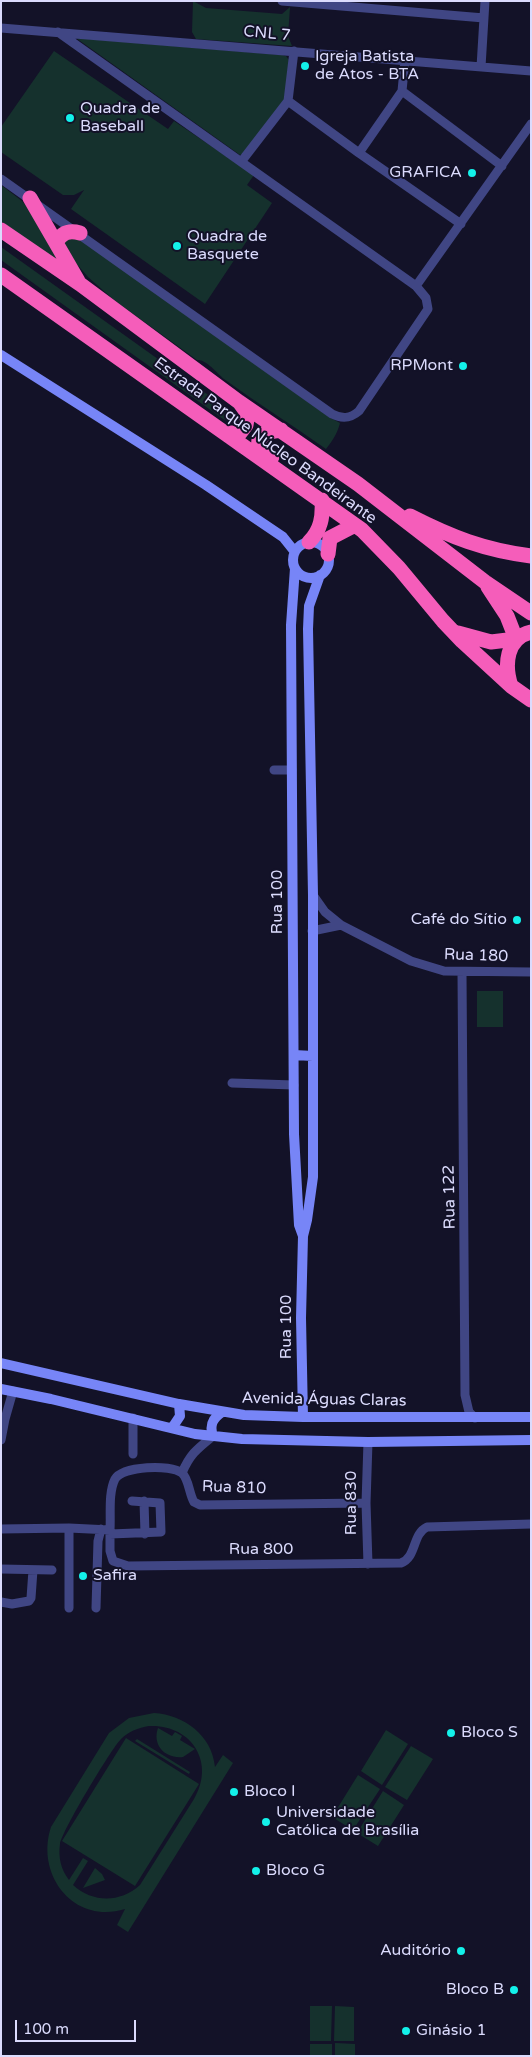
<!DOCTYPE html>
<html>
<head>
<meta charset="utf-8">
<style>
	body { margin:0 }
	#map { position:relative; width:532px; height:2057px; overflow:hidden; background:#131228; font-family:"Varela Round",sans-serif }
	canvas { display:block }
	.frame { position:absolute; inset:0; border:2px solid #dbdbfd; pointer-events:none }
	.scale { position:absolute; left:15px; top:2020px; width:121px; height:22px; box-sizing:border-box; border:2px solid #dbdbfd; border-top:0; padding-left:6px; font-size:15px; line-height:18px; white-space:nowrap; color:#dbdbfd; -webkit-text-stroke:4px #131228; paint-order:stroke }
</style>
</head>
<body>
<div id="map">
<canvas width="532" height="2057"></canvas>
<div class="frame"></div>
<div class="scale">100 m</div>
</div>
<script>
const g = document.querySelector('canvas').getContext('2d');
g.lineJoin = 'round';
function paint(path, color) { g.fillStyle = color; g.fill(path, 'evenodd'); }
function strokePath(path, color, width, dash) { g.strokeStyle = color; g.lineWidth = width; g.lineCap = dash ? 'butt' : 'round'; g.setLineDash(dash || []); g.stroke(path); }
function drawText(font, color, halo, rows, align = 'center') {
  g.font = font + ' "Varela Round",sans-serif'; g.lineWidth = 4; g.setLineDash([]); g.textBaseline = 'middle'; g.strokeStyle = halo; g.fillStyle = color; for (const [text, x, y, turn = 0] of rows) {
    g.save(); g.translate(x, y); g.rotate((+turn || 0) * Math.PI / 180); g.textAlign = isNaN(turn) ? turn : align; if (halo) g.strokeText(text, 0, 0); g.fillText(text, 0, 0); g.restore();
  }
}
paint(new Path2D(`
	M193,1L206,8L282,14L290,7L288,36L292,46L196,39L192,32Z
	M76,38L282,55L286,56L289,60L285,97L283,102L244,153L240,155Z
	M54,51L168,129L174,121L254,175L247,185L272,203L205,304L71,209L84,190L74,195H63L1,152V127Z
	M1,185L22,201L33,214L61,264L1,221Z
	M63,237L81,240L329,417L340,423C337,434 333,440 326,449C292,425 257,403 224,379C217,373 206,359 197,360L114,300L88,277L68,254Z
	M1,247L242,419L239,427L223,419L1,260Z
	M477,991H503V1027H477Z
	M154,1713C184,1715 212,1735 215,1767L223,1755L233,1763L128,1932L117,1925L125,1909C74,1925 35,1875 51,1827L109,1733L129,1718ZM149,1726C191,1724 216,1762 194,1799L140,1885C120,1903 93,1903 73,1885L88,1861L83,1858L69,1880C61,1870 58,1857 60,1844C62,1831 111,1749 121,1739C129,1731 138,1728 149,1726Z
	M158,1728L172,1736L175,1732L182,1736L180,1740L195,1749L183,1757C165,1759 152,1745 158,1728Z
	M386,1730L408,1744L382,1785L361,1771Z
	M126,1738L199,1784L135,1886L62,1841Z
	M137,1739L190,1772L189,1774L135,1741Z
	M411,1746L433,1759L407,1800L385,1787Z
	M358,1775L380,1789L353,1830L332,1817Z
	M383,1791L404,1805L378,1846L357,1833Z
	M95,1868L102,1874L105,1880L83,1888Z
	M310,2006H332L331,2041H310Z
	M335,2006L354,2007V2041H334Z
	M335,2043L355,2044V2056H335Z
	M310,2044H332V2056H310Z`), '#15312d');
strokePath(new Path2D(`
	M282,1L484,18
	M1,28L531,71
	M481,67L485,1
	M402,91L502,166
	M288,101L359,153L461,224
	M359,153L402,91L405,60
	M241,162L288,101L294,51
	M1,179L332,414C342,419 350,419 359,411L428,309L426,298L416,286L58,32
	M416,286L531,124
	M274,770H292
	M313,895L325,912L341,925L411,961L444,971L531,972
	M312,931L341,925
	M462,973L465,1395L469,1412L475,1418
	M232,1083L294,1085
	M1,1440L5,1419L13,1391
	M368,1442L366,1503L368,1564
	M133,1454V1418
	M182,1473C190,1454 197,1449 213,1436
	M144,1501L145,1534
	M69,1528V1608
	M1,1529L69,1528L110,1530V1551L113,1561L128,1566L401,1563C417,1557 412,1534 427,1527L531,1524
	M110,1530C111,1515 108,1493 115,1479C123,1466 170,1464 182,1473C189,1479 189,1494 194,1502L200,1505L366,1503
	M110,1534L161,1532L160,1503L132,1501
	M1,1569L52,1570
	M1,1602L12,1604L29,1601L31,1598L33,1570
	M96,1608L98,1541L101,1529`), '#404684', 9);
strokePath(new Path2D(`
	M1,355L206,485L283,537L295,552
	M293 560a18 18 0 1 1 36 0a18 18 0 1 1-36 0Z
	M295,568L291,625L294,1134L299,1225L303,1236L301,1318L303,1417
	M294,1055L313,1056
	M303,1236L307,1220L313,1177V895L308,629L309,606L320,575
	M1,1363L179,1404L244,1415L303,1417H531
	M1,1389L51,1399L195,1434L242,1439L368,1442L531,1440
	M172,1428L180,1416L179,1404
	M213,1436C209,1425 213,1418 222,1412`), '#7785f7', 10);
strokePath(new Path2D(`
	M30,198L78,281
	M1,230L80,284L239,402L358,484L485,582L531,613
	M56,243C62,232 69,230 80,233
	M1,275L362,530L399,568L443,621L462,641L511,686L531,700
	M226,433H240L246,425L248,414L240,403
	M272,457C265,452 257,449 259,440L265,433L281,430
	M410,516C451,537 484,550 531,556
	M309,542C321,530 323,517 322,500
	M328,554L330,538L355,525
	M458,633L491,642L516,639L507,616L488,587
	M511,686C504,665 506,638 531,632`), '#f55dba', 15);
for (const [x, y, r, color] of [
	[305,66,5,"#13f1ea"],
	[70,118,5,"#13f1ea"],
	[472,173,5,"#13f1ea"],
	[177,246,5,"#13f1ea"],
	[463,366,5,"#13f1ea"],
	[517,920,5,"#13f1ea"],
	[83,1576,5,"#13f1ea"],
	[451,1733,5,"#13f1ea"],
	[234,1792,5,"#13f1ea"],
	[266,1822,5,"#13f1ea"],
	[256,1871,5,"#13f1ea"],
	[461,1951,5,"#13f1ea"],
	[514,1990,5,"#13f1ea"],
	[406,2031,5,"#13f1ea"]
]) { const dot = new Path2D(); dot.arc(x, y, r, 0, 2 * Math.PI); g.fillStyle = color; g.fill(dot); strokePath(dot, '#131228', 2); }
drawText('16px', '#dbdbfd', '#131228', [
	["CNL 7",267,34,5],
	["Estrada Parque Núcleo Bandeirante",265,441,36],
	["Rua 100",278,902,-90],
	["Rua 180",476,956,2],
	["Rua 122",450,1197,-91],
	["Rua 100",287,1327,-90],
	["Avenida Águas Claras",324,1400,1],
	["Rua 810",234,1488,2],
	["Rua 830",352,1503,-90],
	["Rua 800",261,1550]
]);
drawText('16px', '#dbdbfd', '#131228', [
	["Igreja Batista",315,57],
	["de Atos - BTA",315,75],
	["Quadra de",80,109],
	["Baseball",80,127],
	["GRAFICA",462,173,"right"],
	["Quadra de",187,237],
	["Basquete",187,255],
	["RPMont",453,366,"right"],
	["Café do Sítio",507,920,"right"],
	["Safira",93,1576],
	["Bloco S",461,1733],
	["Bloco I",244,1792],
	["Universidade",276,1813],
	["Católica de Brasília",276,1831],
	["Bloco G",266,1871],
	["Auditório",451,1951,"right"],
	["Bloco B",504,1990,"right"],
	["Ginásio 1",416,2031]
], 'left');
</script>
</body>
</html>
